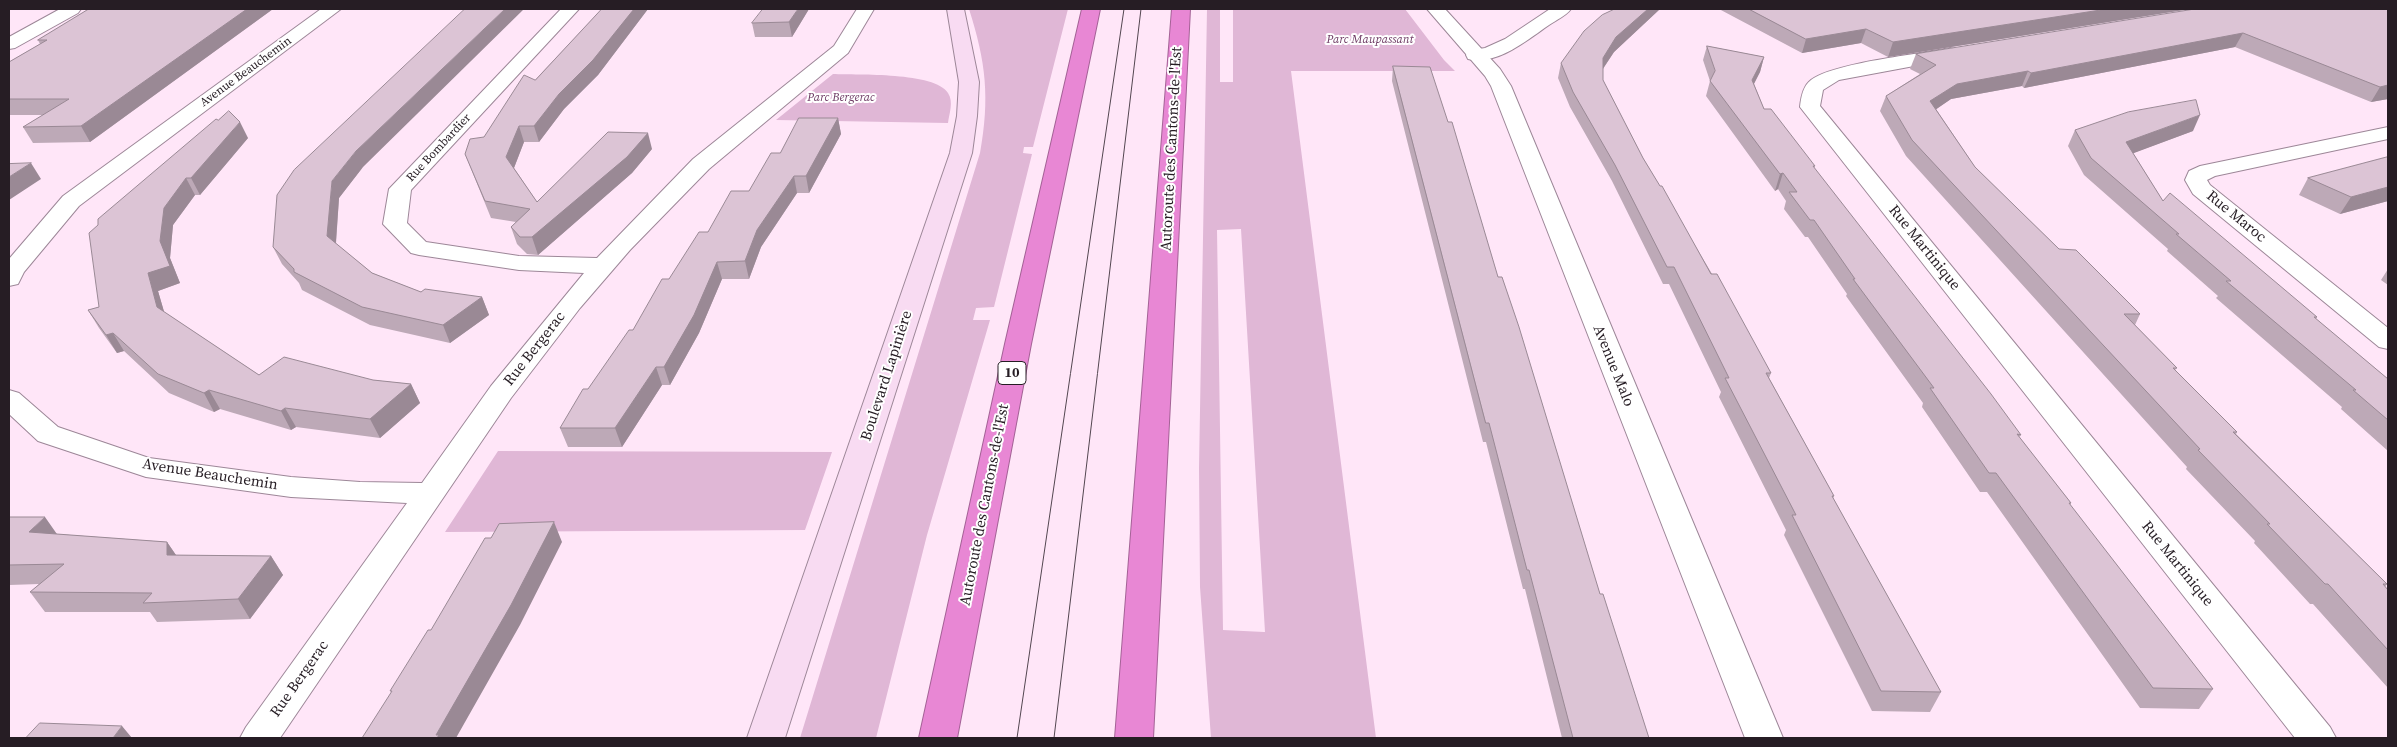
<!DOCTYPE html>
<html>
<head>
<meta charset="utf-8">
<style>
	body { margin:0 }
	#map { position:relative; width:2397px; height:747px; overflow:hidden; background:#ffe6f8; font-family:"Source Serif 4",serif }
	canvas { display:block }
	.frame { position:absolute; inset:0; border:10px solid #261d24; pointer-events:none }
</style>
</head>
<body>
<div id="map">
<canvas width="2397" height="747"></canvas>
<div class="frame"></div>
</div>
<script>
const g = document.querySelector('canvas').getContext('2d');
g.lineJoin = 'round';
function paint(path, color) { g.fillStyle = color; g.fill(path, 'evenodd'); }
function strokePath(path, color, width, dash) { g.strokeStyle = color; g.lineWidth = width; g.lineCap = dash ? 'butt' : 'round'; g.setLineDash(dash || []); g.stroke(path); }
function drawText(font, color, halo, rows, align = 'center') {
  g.font = font + ' "Source Serif 4",serif'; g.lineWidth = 4; g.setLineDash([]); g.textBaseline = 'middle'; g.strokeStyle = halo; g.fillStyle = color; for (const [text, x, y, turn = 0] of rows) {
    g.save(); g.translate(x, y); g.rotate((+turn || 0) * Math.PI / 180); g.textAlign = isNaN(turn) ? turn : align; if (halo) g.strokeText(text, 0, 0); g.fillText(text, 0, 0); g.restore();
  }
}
paint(new Path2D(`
	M969,9H1068L1033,147H1024L1023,153L1032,154L994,307L976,308L973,320H990L927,535L876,738H800L980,153C990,98 986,62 969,9Z
	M1207,9H1220V82H1233V9H1405L1444,60L1455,71H1291L1376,738H1211L1200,587L1199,468ZM1241,229L1265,632H1264L1223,630L1217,230Z
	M833,74C858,75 935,72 948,93C954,102 949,114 948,123L776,120Z
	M498,451L832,452L805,530L445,532Z`), '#e0b7d6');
const minor = new Path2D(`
	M60,9H81L78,13L15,48L9,49V37Z
	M321,9H341L79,206L24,272L18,284L9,286V259L63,196Z
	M561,9H579L411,190L407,223L426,242L519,256L597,258L693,159L834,46L857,9H874L848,53L709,169L630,250L580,308L511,398L280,738H240L246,727L407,503L291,497L146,477L38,441L9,414V390L19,393L58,427L149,458L291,477L360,482L422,483L491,386L584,273L519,270L419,255L411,253L383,224L389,189Z
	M1550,9H1571C1566,16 1556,20 1549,25C1527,40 1497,66 1468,59L1466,55L1468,51L1485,48L1505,39Z
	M1950,48L1957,50L1959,54L1957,58L1839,80L1823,90L1820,106L2330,727L2336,738H2295L1800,107C1801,97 1803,86 1811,80C1833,63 1920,54 1950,48Z
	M2388,127V139L2215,176L2207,180L2210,185L2388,328V349L2379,347L2193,194L2185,180L2189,171L2200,166Z`);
const tertiary = new Path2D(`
	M1427,9H1445L1500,69L1511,86L1783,738H1745L1491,86L1485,76Z`);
const secondary = new Path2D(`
	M947,9H964L979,82L977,116L972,153L785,738H747L950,153L957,116L959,82Z`);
const motorway = new Path2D(`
	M1082,9H1100L1031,344L957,738H919L1005,344Z
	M1172,9H1190L1153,738H1115Z`);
strokePath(minor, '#9d8798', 2);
strokePath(tertiary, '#9d8798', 2);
strokePath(secondary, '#9d8798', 2);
strokePath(motorway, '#a46296', 2);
paint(minor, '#fff');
paint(tertiary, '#fff');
paint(secondary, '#f8dbf2');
paint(motorway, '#e887d4');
strokePath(new Path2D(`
	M1017,738L1124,9
	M1054,738L1141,9`), '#534650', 1);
paint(new Path2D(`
	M89,9H273L90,142L33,143L23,127L43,115H9V62L40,44L38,40Z
	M602,9H648L598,75L564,109L539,142H524L514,168L537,202L652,149L632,173L538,255L527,254L517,244L511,227L516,222L491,218L465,154L484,137L535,80Z
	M809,9L792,37H755L752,23Z
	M1615,9H1660L1614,52L1603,69V80L1643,158L1771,373L1769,378L1834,496L1833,498L1941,692L1930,712L1872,711L1784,535L1786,530L1719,397L1721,392L1669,284H1663L1612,181L1570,107L1558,78L1561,63Z
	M1719,9H2190L1888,57L1861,43L1802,53Z
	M2388,9V99L2371,102L2235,47L2024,88L2022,86L1951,99L1936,109L1975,167L2059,249L2140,314L2135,325L2177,368L2175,370L2237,432L2236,434L2387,584L2385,587L2388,590V688L2313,604H2310L2254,543L2255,541L2186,469L2187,467L1906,156L1880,111L1886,96L1920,74L1910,69L1916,54Z
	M1707,46L1764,57L1760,72L1754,84L1764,109L1815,166L1814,168L2021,435L2019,437L2071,503L2070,505L2213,689L2199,709L2140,708L1987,492H1980L1922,407L1923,403L1846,296L1847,294L1808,237H1805L1784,209L1786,201L1778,189L1775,191L1706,96L1710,81L1703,60Z
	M1393,66L1498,277L1600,594L1649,738H1562L1525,589H1523L1486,442H1483L1392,81Z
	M838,118L841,134L809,193H797L761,247L749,279H722L699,333L670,385H662L622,447H568L560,428L588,389L633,330L669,279L708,232L749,191L780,153Z
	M218,120L248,138L200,195H195L173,225L170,258L180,283L158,291L164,312L259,375L373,380L411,384L420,403L380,438L296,427L291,430L220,409L214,412L169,393L124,351L117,353L99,328L88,310L99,307Z
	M2075,130L2193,131L2133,153L2163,201L2317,317L2316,319L2388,379V451L2341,409L2342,407L2216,298L2218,296L2167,251L2168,249L2084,175L2068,146Z
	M2388,157V201L2340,214L2299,195L2308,178Z
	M363,167L339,198L336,244L372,273L421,292L482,297L489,315L450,343L370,325L302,290L299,283L282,264L273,247Z
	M2388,269V285L2381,280Z
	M9,517L57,534L167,542L176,555L271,556L283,575L250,619L157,622L150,612H45L30,592L39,584L9,585Z`), '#bda9b7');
paint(new Path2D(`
	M247,9H273L90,142L81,126Z
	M505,9H524L363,167L339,198L335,254L327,236L332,181L356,151Z
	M634,9H648L598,75L564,109L539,142L534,126L559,94Z
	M798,9H809L792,37L789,22Z
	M1648,9H1660L1614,52L1600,73L1603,58L1616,37Z
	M2107,9H2190L1888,57L1893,42Z
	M1866,29L1861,43L1802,53L1806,39Z
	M2243,33L2235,47L2024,88L2031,73Z
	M1764,57L1760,72L1748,95L1752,80Z
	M2028,71L2022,86L1951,99L1925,117L1930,101L1957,84Z
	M2388,85V99L2371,102L2380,87Z
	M2200,115L2193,131L2118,159L2126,142Z
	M838,118L841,134L809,193L806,176Z
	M240,122L248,138L200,195L191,178Z
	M519,126L524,142L512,173L506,157Z
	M648,133L652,149L632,173L538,255L532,237Z
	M31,163L41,179L9,200V177Z
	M1783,173L1778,189L1775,191L1780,174Z
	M794,176L797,193L761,247L749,279L745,261L757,230Z
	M186,178L195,195L173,225L170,258L180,283L158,291L168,325L157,307L148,273L160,241L164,208Z
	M2388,187V201L2340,214L2351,197Z
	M717,262L722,279L699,333L670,385L664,367Z
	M482,297L489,315L450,343L443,325Z
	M113,333L124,351L117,353L106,335Z
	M656,367L662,385L622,447L615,428Z
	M411,384L420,403L380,438L370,419Z
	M209,390L220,409L214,412L204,393Z
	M285,408L296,427L291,430L281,411Z
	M45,517L59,537L29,532Z
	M554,522L562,542L520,625L456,738H437L436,735Z
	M167,542L180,561L167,555Z
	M271,556L283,575L250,619L238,599Z
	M122,726L132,738H113Z`), '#9a8995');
const building = new Path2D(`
	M89,9H247L81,126L23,127L69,99H9V62L47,40H38Z
	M465,9H505L356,151L332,181L327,236L372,273L421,292L425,289L482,297L443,325L362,307L294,272V269L273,247L277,195L294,170Z
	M602,9H634L593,60L559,94L534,126H519L506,157L537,202L608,132L648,133L627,157L532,237H520L511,227L530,209L485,201L465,154L470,139L484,137L524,75L535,80Z
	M763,9H798L789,22L752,23Z
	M1615,9H1648L1616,37L1603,58V80L1643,158L1660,186H1662L1711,274H1717L1771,373H1766L1834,496H1832L1941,692L1881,691L1792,515H1796L1725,378H1729L1674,267H1667L1615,165L1573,92L1561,63L1584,31L1602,15Z
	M1749,9H2107L1893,42L1866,29L1806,39Z
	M2195,9H2388V85L2380,87L2243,33L2031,73L2028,71L1957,84L1930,101L1975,167L2059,249L2076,250L2140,314H2124L2177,368H2173L2237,432H2233L2387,584H2383L2388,590V650L2328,584H2325L2267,524H2270L2198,450L2200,449L1912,140L1886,96L1936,65L1916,54Z
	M1707,46L1764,57L1752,80L1764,109H1771L1815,166H1813L1991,394L2021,435L2017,434L2071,503H2069L2213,689L2153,688L1996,473H1989L1930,388H1934L1853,279H1855L1814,220H1810L1789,192H1797L1783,173L1780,174L1710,81L1715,71Z
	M1393,66L1430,67L1448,122H1452L1498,277H1502L1519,327L1600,594H1603L1649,738H1573L1529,570H1527L1489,423H1486Z
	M2196,100L2200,115L2126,142L2163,201L2170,193L2317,317H2314L2388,379V420L2353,390H2356L2226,281H2231L2176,234H2179L2091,158L2075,130L2128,112Z
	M229,111L240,122L191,178H186L164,208L160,241L170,266L148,273L157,307L259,375L284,357L373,380L411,384L370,419L285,408L281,411L209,390L204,393L158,374L113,333L106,335L88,310L99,307L89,233L98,225V219L216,119L218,120Z
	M799,118H838L806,176H794L757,230L745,261L717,262L694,315L664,367H656L615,428H560L583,389H588L629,330H633L662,279H669L699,232H708L731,191H749L771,153H780Z
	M2388,157V187L2351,197L2308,178Z
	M31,163L9,177V164Z
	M9,517H45L29,532L167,542V555L271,556L238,599L143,603L152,593L30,592L64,564L9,565Z
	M554,522L511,605L436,735H439L437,738H362L392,691H390L428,630H431L485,538H491L499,524Z
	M40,723L122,726L113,738H26Z`);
paint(building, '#dcc4d5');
strokePath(building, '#9a8995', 1);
drawText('italic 12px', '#6e3b64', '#fff', [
	["Parc Maupassant",1370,40],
	["Parc Bergerac",841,98]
]);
drawText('12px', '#261d24', '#fff', [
	["Avenue Beauchemin",246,72,-36],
	["Rue Bombardier",439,148,-47]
]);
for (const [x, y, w] of [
	[1012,373,28]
]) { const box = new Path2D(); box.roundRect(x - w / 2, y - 11.5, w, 23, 4); g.fillStyle = '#fff'; g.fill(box); strokePath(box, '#261d24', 1); }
drawText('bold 14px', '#261d24', null, [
	["10",1012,373]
]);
drawText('15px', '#261d24', '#fff', [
	["Autoroute des Cantons-de-l'Est",1172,149,-87],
	["Rue Maroc",2236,217,39],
	["Rue Martinique",1924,248,51],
	["Rue Bergerac",535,349,-52],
	["Avenue Malo",1613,366,68],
	["Boulevard Lapinière",887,376,-72],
	["Avenue Beauchemin",210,475,9],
	["Autoroute des Cantons-de-l'Est",985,505,-79],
	["Rue Martinique",2177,564,51],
	["Rue Bergerac",300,679,-55]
]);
</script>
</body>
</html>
